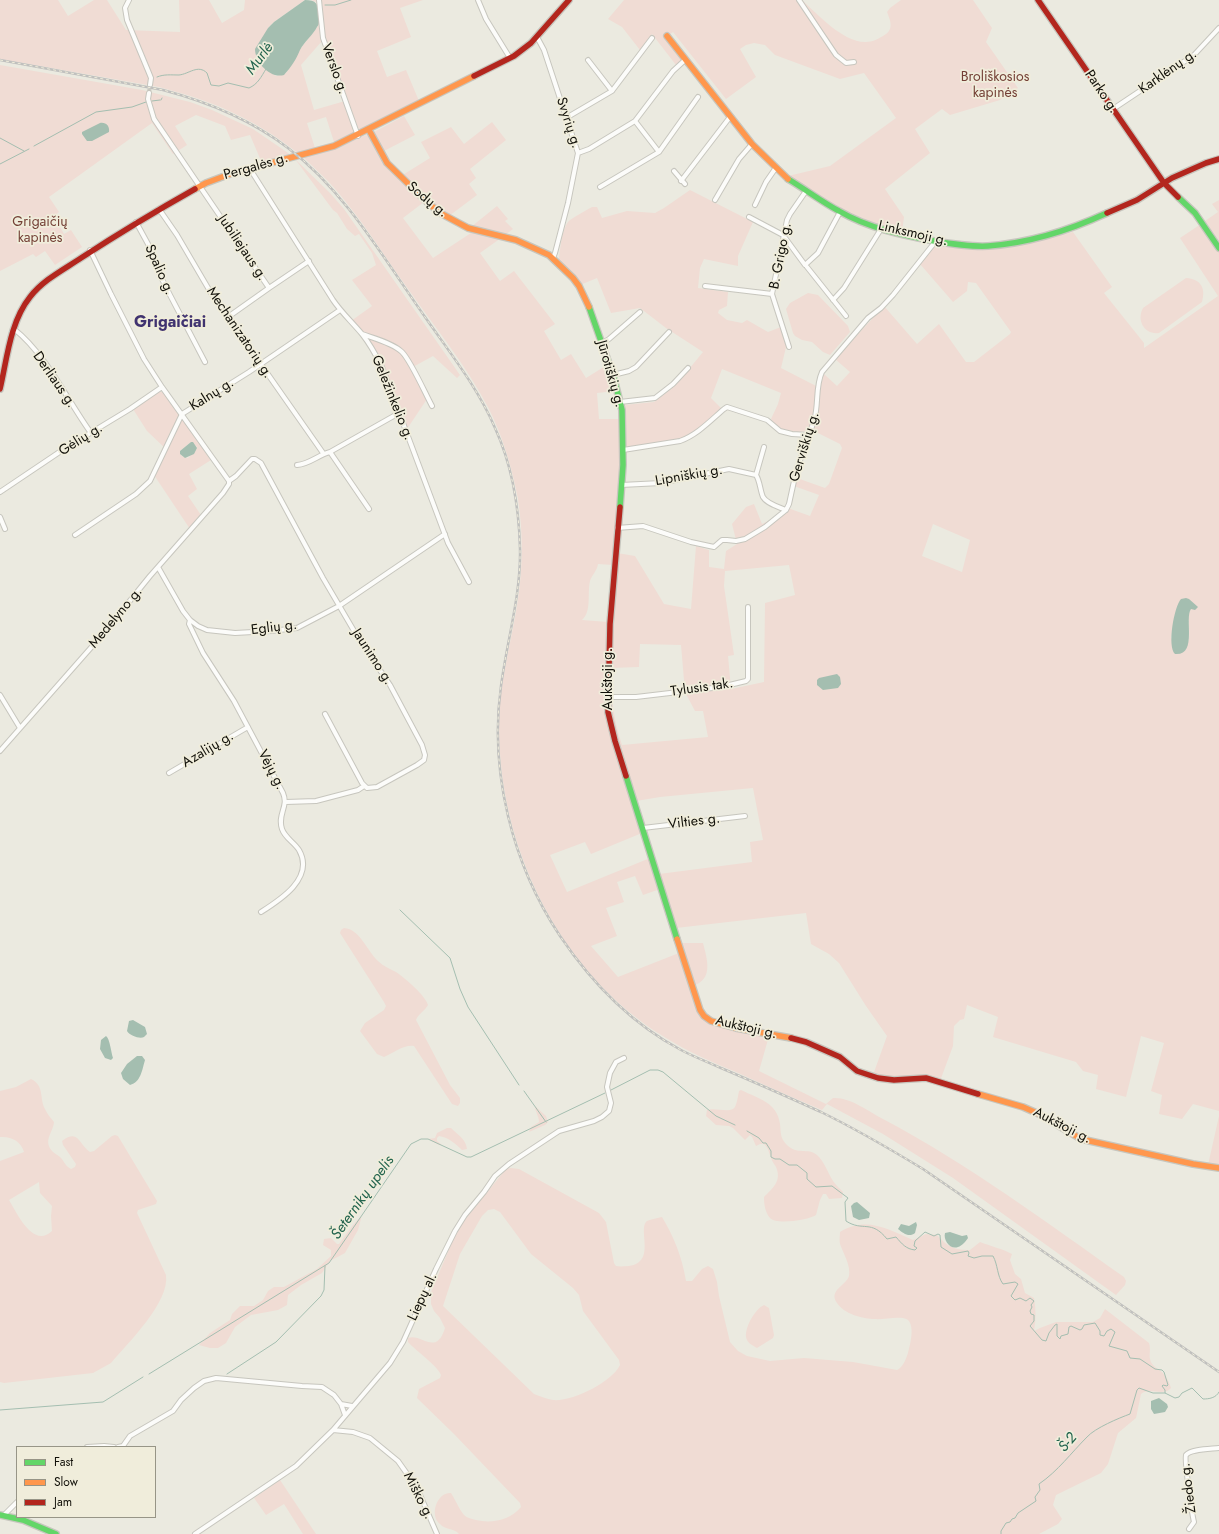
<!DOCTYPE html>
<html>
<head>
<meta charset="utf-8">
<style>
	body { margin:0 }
	#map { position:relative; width:1219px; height:1534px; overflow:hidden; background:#ebeae0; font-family:Jost,sans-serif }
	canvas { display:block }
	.legend { position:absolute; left:16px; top:1446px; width:140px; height:72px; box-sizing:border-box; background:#f0eddb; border:1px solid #979587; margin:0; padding:5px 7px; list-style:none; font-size:12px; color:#111009 }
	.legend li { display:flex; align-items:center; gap:8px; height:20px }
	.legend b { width:20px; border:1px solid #979587 }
</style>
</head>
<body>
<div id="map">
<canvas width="1219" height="1534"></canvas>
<ul class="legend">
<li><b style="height:5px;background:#63d668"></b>Fast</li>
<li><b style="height:5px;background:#ff974d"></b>Slow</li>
<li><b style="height:5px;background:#b3261e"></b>Jam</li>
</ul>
</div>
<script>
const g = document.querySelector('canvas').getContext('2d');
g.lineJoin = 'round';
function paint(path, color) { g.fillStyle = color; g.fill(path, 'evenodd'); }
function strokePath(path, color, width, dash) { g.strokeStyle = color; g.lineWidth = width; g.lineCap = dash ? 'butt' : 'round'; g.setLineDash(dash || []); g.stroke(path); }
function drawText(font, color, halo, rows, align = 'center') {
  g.font = font + ' Jost,sans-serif'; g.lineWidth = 3.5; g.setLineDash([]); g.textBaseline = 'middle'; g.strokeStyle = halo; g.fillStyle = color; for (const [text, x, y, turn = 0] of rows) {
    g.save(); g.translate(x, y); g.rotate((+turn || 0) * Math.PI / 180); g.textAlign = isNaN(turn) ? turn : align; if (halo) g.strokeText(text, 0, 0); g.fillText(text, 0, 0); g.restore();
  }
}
paint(new Path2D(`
	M0,0H58L68,16L94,0H107L126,30L180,32L179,0H209L222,23L244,10L245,0H305L274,22L268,28L263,67L276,76L286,73L300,49L318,26L316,2L311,0H318L322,41L301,65L314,110L345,101L354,128V132L348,138L334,142L326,117L307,123L315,148L298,153C253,118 213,101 159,87L0,59Z
	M322,0H423L400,8L411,37L377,51L387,77L406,70L419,101L404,107L401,111L362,130L358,128L327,45L324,33Z
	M624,0H802C817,14 844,43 866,42C872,42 878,39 883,36C894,30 891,22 887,12L890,8L901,0H973L992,28L986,42L1018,88L1000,100L950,115L942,109L915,129L930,153L885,189L904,217L902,232L877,224L838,208L788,176L830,166L896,118L864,73L840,79L775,55L765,45L754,43L746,45L740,49L756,77L726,99L673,32L664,38L681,60L676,65L652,34L640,50L622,27L608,19Z
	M0,65L142,90L190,102L212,110L253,129L291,155L262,163L250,135L231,140L225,126L196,115L175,126L187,145L173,154L152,123L49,197L59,212L54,216L64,234L71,230L82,247L55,265L45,251L36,257L33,254L0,271Z
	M404,116L415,135L382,152L374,134V132Z
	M492,122L506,140L470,169L476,178L469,184L477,195L449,216L440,211L401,176L430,158L421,142L451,127L464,144Z
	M366,135L370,137L379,154L424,202L403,218L433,258L474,231L501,238L480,253L500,281L514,271L555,324L544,331L561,360L571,354L586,378L607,365L615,391L597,393L599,419H620V485L613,565L598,564C597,571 592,575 590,581C587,594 592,611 582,620L608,622L606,709L642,833L591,854L585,842L550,855L567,892L650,858L660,889L643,895L635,876L617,882L624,902L606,908L617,936L591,946L618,977L679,953L703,1016L769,1036L759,1071L826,1104L833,1098C850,1097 868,1111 883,1119C968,1164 1046,1222 1124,1277L1126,1281L1125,1285L1116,1295L953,1178L883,1134L827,1104L822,1110C793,1098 765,1085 736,1072C712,1062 688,1052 666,1038C555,971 491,833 500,704C503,669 513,634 518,599C523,566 523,532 518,499C512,468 503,437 489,409C466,365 434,326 406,286C383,254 362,220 336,190C326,178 314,168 303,157L344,144Z
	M295,159L330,193L344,209L460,375L457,378L433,356L411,368L427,399L407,429L383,366L351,321L372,306L352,280L376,265L372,253L359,234L355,236L347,229L337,213L333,210Z
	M690,190L753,222L738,256V266L704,259L700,268L698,288L728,292L727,306L719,310L718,313L727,320L742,323L747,320L768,332L781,327L787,343L781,368L820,388L824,374L837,386L850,372L835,359L884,306L917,344L939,324L966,362H974L1010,334L1011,332L976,283L968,282L967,291L953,302L920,264L937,243L957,246L1029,242L1073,232L1112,287L1104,293L1144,343V348L1218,296L1180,238L1201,224L1219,251V1111L1193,1104L1182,1119L1159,1114L1162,1095L1151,1091L1164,1043L1141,1036L1126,1097L1096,1089L1098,1075L1083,1071L1076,1062L993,1037L998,1017L967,1005L964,1019L960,1020L954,1026L953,1046L940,1081L873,1075L887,1036L866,1006L839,963L829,954L811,944L806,913L676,928L659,874L752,862L750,842L763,840L753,788L660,797L636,801L612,723L610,705L611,647L617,553L635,556L664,604L691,609L696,546L709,550V567L724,569L726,551L737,544L732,524L746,507L754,504L762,524C770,520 780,516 785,507L810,516L819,495L794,486L797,478L825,488L829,484L842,448L840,444L814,431L797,432L782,429L777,427L771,419L778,404L781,393L722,369L711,398L721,408L693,434L678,440L625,448L624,405L654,402L675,386L703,352L666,328L640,308L611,313L597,278L580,285L559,260C560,250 562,226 570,220C577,215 585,211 592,207H597L602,218L627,211L655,213L664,208ZM933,524L970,540L962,572L922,556ZM789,565L795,595L765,603L764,682L731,689L728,656L734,655L724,586L725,571ZM1189,599L1193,609H1191C1183,620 1197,637 1182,652L1171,638L1173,627ZM640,644L681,645L685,692L695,711H703L708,737L622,745C613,717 611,697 611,668L639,667Z
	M1219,200V241L1205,221L1218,212L1212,204Z
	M497,206L508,219L505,221L513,229L505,235L471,227Z
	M1186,278C1201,279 1206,288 1202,302L1159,333C1145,335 1136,321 1143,308Z
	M808,293L818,295L848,326L850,332L830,355L823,352L812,342L802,340L795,336L793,333L786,309L790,303Z
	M158,392H162L165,395L211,460L189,474L197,489L188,496L201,515L190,529L154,475L167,450L147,431L133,409ZM191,442L197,447L196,450L188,458C183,457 180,456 180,451Z
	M344,928C360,929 367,951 378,961C383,966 390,969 396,972C405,978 426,996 428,1005C425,1011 418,1014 416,1020L450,1085L460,1098V1103L458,1106L452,1104L414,1046C405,1044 393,1053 384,1057L377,1054L360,1031L365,1023L384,1010L386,1006L384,1002L340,933L341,930Z
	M680,943H703C707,959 714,979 693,986Z
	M31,1079C45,1086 39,1098 45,1109C47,1114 51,1118 54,1122C53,1133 42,1141 53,1152C55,1154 58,1155 60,1157C65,1162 65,1166 71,1169L75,1167L76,1164L63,1145L62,1141C79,1128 79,1145 90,1152L94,1151L112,1136L115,1135L118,1136L157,1201L156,1204L138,1210L137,1213L166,1275C170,1302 128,1343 111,1363L93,1373L4,1383L0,1382V1161L24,1152C21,1141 11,1136 0,1137V1091L16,1087ZM39,1182L40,1193L52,1206L51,1216L52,1231C33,1249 17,1213 9,1200Z
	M741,1090C759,1099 777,1102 780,1124C781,1133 780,1137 786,1144C797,1156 808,1147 817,1155C824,1161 828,1173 833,1181C836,1185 840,1189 843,1192L842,1198L829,1199L826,1194H823L820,1200L816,1215C809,1220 776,1225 770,1218C765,1212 764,1204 764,1197C773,1188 782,1181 776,1167C774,1164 772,1161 771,1158C769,1153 769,1149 764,1144H760L756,1146L752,1137L750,1135L745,1140L733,1128L729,1126L716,1125L706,1116L707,1110C715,1107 731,1114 735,1107C737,1103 738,1096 739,1091Z
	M535,1106L546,1116L548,1122L545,1125L529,1132L531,1127L539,1122C539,1116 535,1112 535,1106Z
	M1219,1116V1166L1208,1165Z
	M447,1128H451C457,1134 466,1139 467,1149L462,1150C456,1144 448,1137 439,1136L437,1138V1141L442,1145H439L428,1139L435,1138L437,1133Z
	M511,1168L519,1169L599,1213L606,1222L614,1263L616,1266C621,1267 625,1266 629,1266C657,1262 637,1229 647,1221C651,1219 658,1218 662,1217C674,1237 682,1257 686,1281H692L702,1269L708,1266L713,1269L717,1282L719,1296L730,1342L738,1351L747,1356L770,1361L804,1358L853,1362L897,1370C903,1367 906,1359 908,1353C910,1345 915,1327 908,1320C902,1315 883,1320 875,1319C863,1319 844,1314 837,1303C828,1290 846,1286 849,1276C851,1265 843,1253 840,1244C839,1240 840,1236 840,1232C866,1216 888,1229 913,1240L926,1234L937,1235C948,1247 954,1250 970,1250L980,1242C990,1246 1003,1249 1012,1254L1010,1260L1015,1274L1021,1279L1025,1293L1034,1298C1036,1309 1036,1320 1034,1331L1040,1328L1056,1322H1093L1100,1318L1105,1309L1149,1343C1151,1349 1149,1355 1150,1359C1151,1366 1159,1369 1163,1373C1167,1378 1169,1382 1171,1388C1163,1397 1150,1387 1141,1394L1136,1418L1118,1433L1108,1464L1101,1473L1056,1495L1053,1505L1062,1519L1058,1524L1039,1534H459C454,1528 445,1530 440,1524C429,1515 437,1492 451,1493C455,1499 459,1509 464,1515C467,1518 472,1519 476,1520C492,1524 510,1520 521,1507L520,1503L454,1434L417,1398L419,1389L440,1378L441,1375C438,1366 416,1351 408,1342V1338C422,1333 436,1357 445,1328L440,1318L434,1311L431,1304V1292L458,1228L506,1169ZM494,1209L500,1212L531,1254L573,1288L579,1295L583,1311L619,1360L620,1365C612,1382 572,1402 553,1400C547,1399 540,1396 534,1394L443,1306L460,1254L482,1216L488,1210Z
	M362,1215L358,1230L345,1253L330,1261L322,1273L301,1285L288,1295L287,1305L278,1310L251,1315L235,1327L226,1343L218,1348H210L199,1345L210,1333L230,1320L232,1314L240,1306H254L263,1300L268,1291L274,1287H284L317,1269L331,1256V1250L323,1245L324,1239L331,1238L337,1244H339L353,1225Z
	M764,1305L769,1308L774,1335L773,1338L757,1348C752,1345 747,1343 746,1337C745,1327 755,1309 764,1305Z
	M280,1480L316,1534H303L284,1504L266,1515L254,1498Z`), '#f0dcd4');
paint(new Path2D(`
	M305,0C316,0 319,4 319,15C319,19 320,24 317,27C313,35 304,42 300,50C296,60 291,67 284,75C270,79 255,62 255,49L268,28L274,22Z
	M100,123C106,122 110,126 109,132L92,141H87L82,134V132Z
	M191,442H193L197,448L194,454L185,458L180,454V451Z
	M1186,598L1189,599L1198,607L1195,610L1191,609C1184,618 1198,656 1175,654C1167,646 1174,607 1181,599Z
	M837,674L840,677L841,684L838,688L823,690L817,685V680L819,678Z
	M133,1020L145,1027L147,1034L144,1037C140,1039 130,1036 127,1031L129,1021Z
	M106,1036C110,1039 111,1052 113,1058L111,1060L105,1058L100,1049L101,1040Z
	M137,1056H142L145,1060C142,1070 141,1082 130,1085L123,1079L121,1073L127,1064Z
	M857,1202L870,1213L869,1218L859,1220L853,1217L851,1206L854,1203Z
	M916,1222L917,1225L915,1233C909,1238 903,1233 898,1229L901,1224L909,1226Z
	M950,1232L962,1236L967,1235L968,1238C966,1241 962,1246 958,1247C950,1250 943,1240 945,1233Z
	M1159,1398L1167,1404L1168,1407L1165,1412L1154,1414L1151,1409V1401Z`), '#a4beb0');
strokePath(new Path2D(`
	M325,5H335L351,0
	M157,77C164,74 171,75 179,75C189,74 198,64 207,73L211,85L219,86L228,83L249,88C258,84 261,77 266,69
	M161,100L162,98
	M152,101L160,100
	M0,138L24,151
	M34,146L96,112L132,107L146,102
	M0,164L29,149
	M400,910L450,958L460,989L468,1007L519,1085
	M611,1090L650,1070H658L663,1072L716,1116L735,1125
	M524,1091L546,1122
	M747,1131L759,1138L763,1143H766L771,1151V1157L775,1159H780L789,1165H797L807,1173V1179L816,1187L832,1186L848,1198L845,1202L846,1221C863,1232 871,1219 887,1239L896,1237C902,1244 906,1249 915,1250L917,1248L914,1246L915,1241L925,1232L934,1236L938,1234L940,1235L941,1247L952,1254L968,1251L969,1253L968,1256L974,1258L982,1256H993C998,1265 997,1276 1003,1284L1015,1282L1018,1284L1011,1296L1015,1300L1020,1298L1026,1301L1030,1298L1034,1301L1031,1305L1032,1307L1030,1311L1031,1314L1034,1315V1321L1030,1326L1042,1340L1046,1341L1049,1333L1055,1325L1057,1324V1336L1060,1339L1061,1336L1068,1334L1069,1327L1071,1326L1080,1330L1082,1329L1084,1325L1095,1323L1100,1331V1335L1104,1336L1107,1331L1111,1329L1115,1332L1109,1346L1127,1351L1130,1358L1140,1359L1155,1369L1162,1370L1164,1372L1168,1385L1167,1386L1163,1385L1162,1386L1165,1390V1393L1175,1398L1179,1397L1182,1393L1192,1388L1203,1399C1209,1399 1216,1398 1219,1392
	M149,1374L329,1263L411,1144L421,1139H428L467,1157H471L605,1093
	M227,1374L276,1342L321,1296L324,1290L325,1266
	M0,1410L103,1402L143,1377
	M1001,1534V1531L1006,1523L1010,1522L1012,1519L1015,1518L1018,1513L1036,1501L1035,1497L1040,1490L1039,1484C1058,1471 1071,1453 1087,1437C1095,1428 1119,1418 1130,1414L1137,1390L1139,1388L1153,1393H1165`), '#a4beb0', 1);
strokePath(new Path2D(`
	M149,93L150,85`), '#cac9c0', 4, [4, 2]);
const street = new Path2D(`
	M129,0L125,8L127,20L149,73L151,78L150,85
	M319,0L323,38L358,136
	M478,0L486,19L510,58
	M799,0L836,55L846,63L854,62
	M537,37L544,50L578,153L568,203L555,253L553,258
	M588,60L612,91
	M149,93L148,99L154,119L269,288L228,317
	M1113,109L1194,55L1219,28
	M566,118L612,91L652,38
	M635,121L659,152
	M578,153L589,149L635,121L673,71L685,60
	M250,169L333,300C341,312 352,322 362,334C370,344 376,355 382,367L448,543L469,582
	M674,171L685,184
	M681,181L730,117
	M600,187L659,152L698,97
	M715,200L739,159L752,144
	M755,205L766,182L775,169
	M159,209L177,235L211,293L323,453
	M749,217L783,235L805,265L818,253L840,212
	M136,222L148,244L157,269L170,295L205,362
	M807,267L846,316
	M705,286L772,294
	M269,288L309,261
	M833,300L844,288L881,229
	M14,329C45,353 68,401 91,433
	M362,334C373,338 393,343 402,352C411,361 425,393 432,406
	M602,343L609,339L640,312
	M789,347L772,294L787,220L790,214L806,191
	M613,375L629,371L636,367L669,332
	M620,402L655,398L673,384L688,368
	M764,447L756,475C760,481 760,490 763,497C767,504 779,507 786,510
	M623,450L680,441C697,435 710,421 724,409L727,407L767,420L780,431L792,434L809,435
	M330,452L369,509
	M297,465C310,464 318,455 330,452L399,413
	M229,481L236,476L252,459H255L261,463L323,578L357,636L390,685L422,745L425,755L424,760L417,765L377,787L367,788L362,783L325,714
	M621,485L661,483L729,469L756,475
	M0,492L64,449L130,409L162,387
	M0,517L5,529
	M617,528L643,526L691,542L714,547L722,540H727L736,541L745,539L765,527L786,510L789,504L794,481L802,454L814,421C819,405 815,387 822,372L868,318L881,308L893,295L935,242
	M75,535L136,494L150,481L182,414L249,372L340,310
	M158,567L183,611L190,620L198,626L207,630L235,633L271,631L297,628L339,606L445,534
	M190,620L189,624L203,653L234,701L283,793C289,807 277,814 282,829C285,838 294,842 299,850C315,878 280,900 261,912
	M0,695L20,728
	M607,697H636L721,687L746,681L748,679V607
	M0,751L103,634L150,576L223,493L229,484V481L162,387L144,359L111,294L90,250
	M169,773L248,727
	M286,802L316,801L358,790L364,786
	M643,828L745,816
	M341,1404L352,1406
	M333,1430L353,1432L370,1438L398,1461L417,1488L437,1534
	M87,1447L104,1446L114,1447
	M118,1447L123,1446L130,1436L173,1411L181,1400L194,1388L204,1381L216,1378L302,1386L322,1387L334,1395L341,1404L345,1415
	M4,1515L17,1502
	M1189,1529L1194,1522C1192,1514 1184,1459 1186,1455C1191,1449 1212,1449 1219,1448
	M195,1534L296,1466L333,1430L390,1363L403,1342L436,1269L455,1231L465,1215L484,1192L495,1176L509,1164L559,1131L594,1121L602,1117L609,1111L611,1103L607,1087L610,1073L616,1062L624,1058`);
const fast = new Path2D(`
	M788,179C805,189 822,202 839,211C868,228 902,235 934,241C952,244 971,247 988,246C1030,243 1070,230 1107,213
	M1178,197L1195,213L1219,248
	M589,307L613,375L622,410L623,465L620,507
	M626,776L677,939
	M0,1515L23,1520L56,1534`);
const slow = new Path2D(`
	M667,36L752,144L788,179
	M369,130L387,163L429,204L442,214L468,228L516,240L549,255L573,278L579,286L589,307
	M195,189L206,183L230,174L334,146L474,76
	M677,939L700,1010L704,1016L711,1021L736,1028L791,1038
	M978,1094L1023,1107L1039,1114L1081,1139L1193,1164L1219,1168`);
const jam = new Path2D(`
	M1038,0L1164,183L1178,197
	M474,76L514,56L531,43L569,0
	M1107,213L1137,200L1172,178L1206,163L1219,159
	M0,389C7,359 10,322 30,297C43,280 63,270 81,258C118,234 156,211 195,189
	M620,507L610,624L608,712L615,741L626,776
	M791,1038L806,1042L840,1057L857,1071L878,1078L894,1080L926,1078L978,1094`);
strokePath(street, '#c7c6be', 6);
strokePath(fast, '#c7c6be', 8);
strokePath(slow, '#c7c6be', 8);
strokePath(jam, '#c7c6be', 8);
strokePath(street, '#fcfcfa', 4);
strokePath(fast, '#63d668', 5.5);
strokePath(slow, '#ff974d', 5.5);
strokePath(jam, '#b3261e', 5.5);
const rail = new Path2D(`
	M0,60L163,90C208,102 250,119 288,148C345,191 384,259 425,317C450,353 478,388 495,428C512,465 519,508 520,549C521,595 507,640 501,686C489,771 512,864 560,936C591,982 632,1024 681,1050C694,1057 708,1062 721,1068C754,1082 788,1097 821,1112C856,1129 890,1149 923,1169L1219,1372`);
strokePath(rail, '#c0c0be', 2.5);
strokePath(rail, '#f0eddb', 1, [3]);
drawText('14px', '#111009', '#f0eddb', [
	["Verslo g.",334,69,70],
	["Karklėnų g.",1168,72,-35],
	["Parko g.",1101,92,56],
	["Svyrių g.",568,123,72],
	["Pergalės g.",256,167,-16],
	["Sodų g.",427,200,39],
	["Linksmoji g.",913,234,13],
	["Jubiliejaus g.",242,248,56],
	["B. Grigo g.",781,256,-79],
	["Spalio g.",159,270,66],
	["Mechanizatorių g.",239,333,56],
	["Jūrotiškių g.",610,374,74],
	["Derliaus g.",54,380,55],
	["Kalnų g.",212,395,-32],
	["Geležinkelio g.",392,398,68],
	["Gėlių g.",81,440,-32],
	["Gerviškių g.",805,447,-73],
	["Lipniškių g.",689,476,-10],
	["Medelyno g.",116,618,-50],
	["Eglių g.",274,628,-7],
	["Jaunimo g.",372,657,57],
	["Aukštoji g.",609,679,-90],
	["Tylusis tak.",702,688,-8],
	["Azalijų g.",208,750,-31],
	["Vėjų g.",271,770,62],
	["Vilties g.",694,822,-7],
	["Aukštoji g.",746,1028,13],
	["Aukštoji g.",1062,1126,27],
	["Liepų al.",423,1297,-65],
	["Žiedo g.",1189,1488,-97],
	["Miško g.",418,1496,63]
]);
drawText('14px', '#744036', '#f0eddb', [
	["Broliškosios",995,78],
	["kapinės",995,94],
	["Grigaičių",40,223],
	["kapinės",40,239]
]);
drawText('italic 15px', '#21634d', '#f0eddb', [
	["Murlė",260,59,-54],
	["Šeternikų upelis",363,1198,-55],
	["Š-2",1068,1443,-49]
]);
drawText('bold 16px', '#403370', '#f0eddb', [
	["Grigaičiai",170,323]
]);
</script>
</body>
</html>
